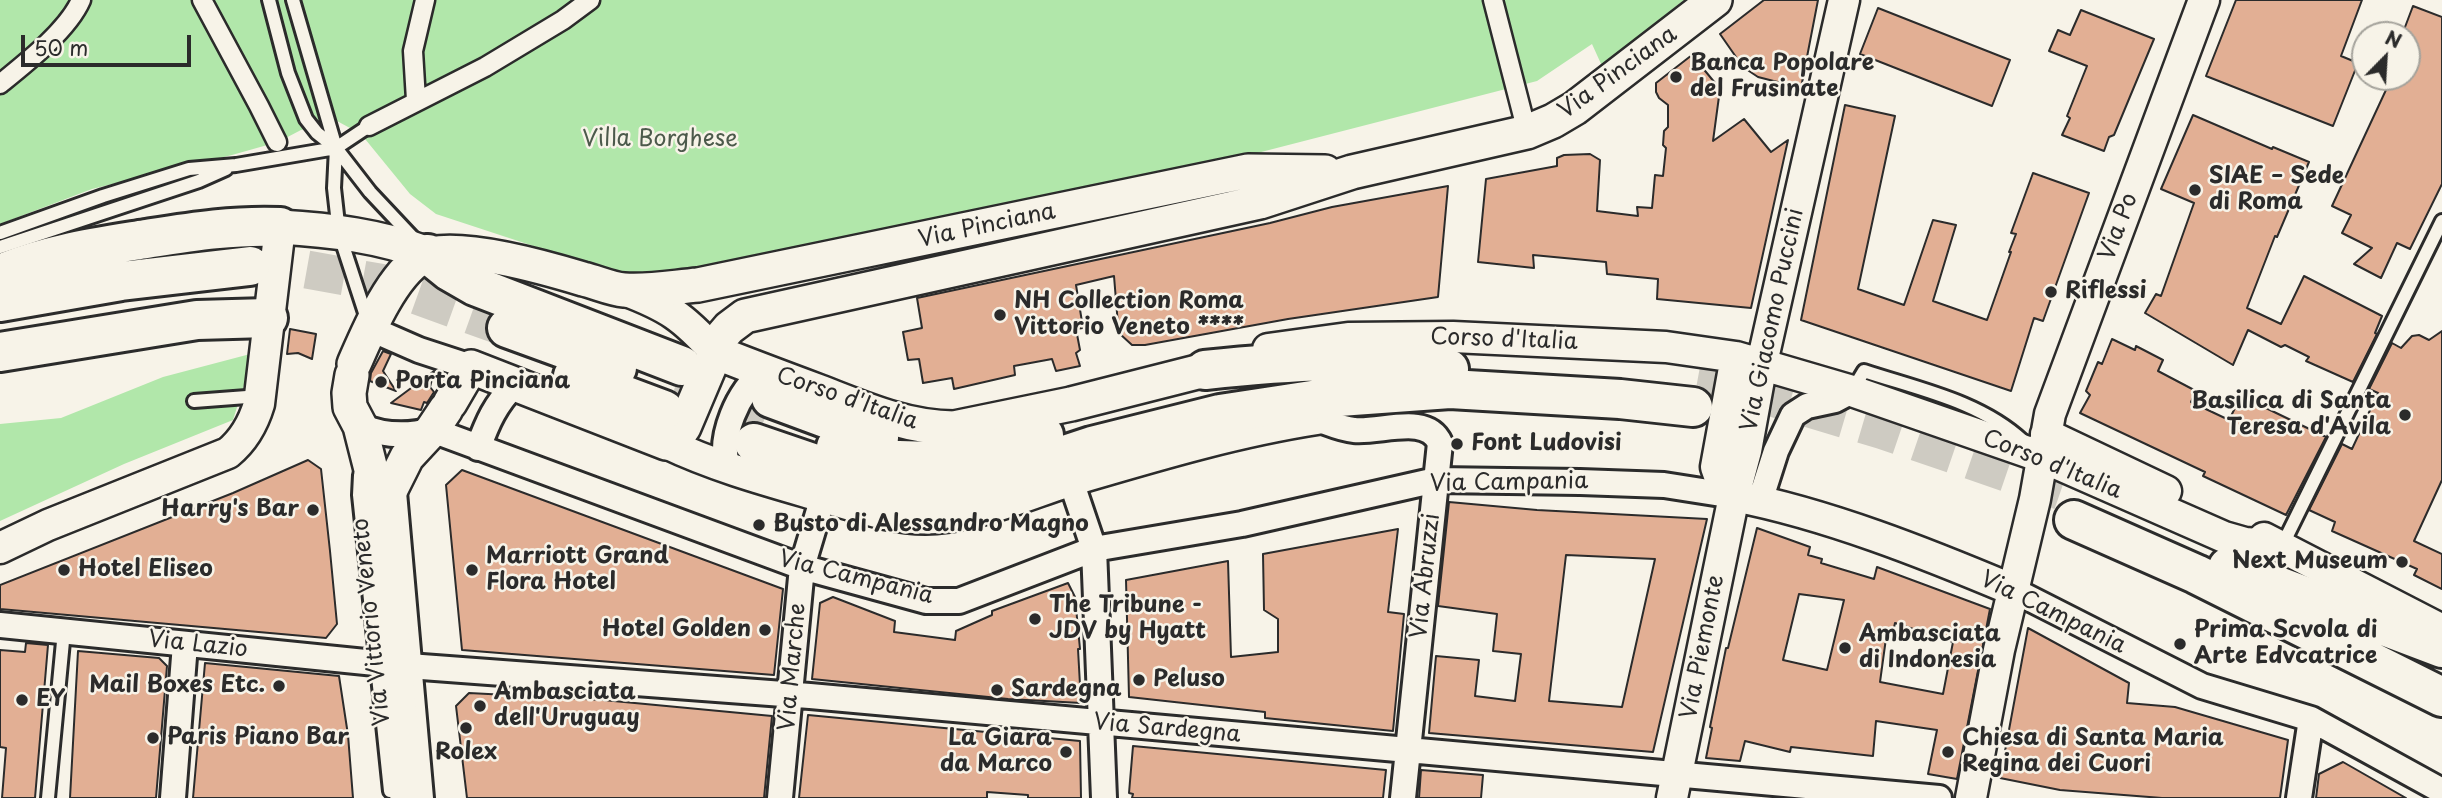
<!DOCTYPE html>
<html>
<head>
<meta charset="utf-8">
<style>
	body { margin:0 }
	#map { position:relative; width:2442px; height:798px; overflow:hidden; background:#f7f3e8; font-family:"Playpen Sans",sans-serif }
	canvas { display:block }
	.north { position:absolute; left:2351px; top:21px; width:70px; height:70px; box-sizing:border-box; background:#f7f3e8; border:2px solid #a5a39c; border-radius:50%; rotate:24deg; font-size:19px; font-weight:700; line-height:28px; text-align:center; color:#2b2b2b }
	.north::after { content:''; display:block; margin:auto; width:24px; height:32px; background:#2b2b2b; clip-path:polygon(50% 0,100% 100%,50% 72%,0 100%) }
	.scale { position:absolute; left:21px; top:35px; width:170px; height:32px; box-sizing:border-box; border:4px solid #2b2b2b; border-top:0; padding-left:9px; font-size:21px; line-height:24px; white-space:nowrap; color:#2b2b2b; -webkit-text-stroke:5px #f7f3e8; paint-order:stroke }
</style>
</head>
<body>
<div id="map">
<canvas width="2442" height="798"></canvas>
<div class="north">N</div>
<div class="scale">50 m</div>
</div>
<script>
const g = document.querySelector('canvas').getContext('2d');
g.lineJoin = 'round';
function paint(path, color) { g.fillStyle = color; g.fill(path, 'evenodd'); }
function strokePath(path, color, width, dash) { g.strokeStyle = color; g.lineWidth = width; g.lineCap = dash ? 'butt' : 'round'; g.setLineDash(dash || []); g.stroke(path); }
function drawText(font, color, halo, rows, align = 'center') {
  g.font = font + ' "Playpen Sans",sans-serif'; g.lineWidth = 5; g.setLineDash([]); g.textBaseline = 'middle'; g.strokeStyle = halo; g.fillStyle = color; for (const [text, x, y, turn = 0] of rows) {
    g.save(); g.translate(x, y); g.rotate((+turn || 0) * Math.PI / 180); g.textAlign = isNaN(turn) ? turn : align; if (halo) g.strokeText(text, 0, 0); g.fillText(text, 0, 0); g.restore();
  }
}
paint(new Path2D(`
	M0,0H1684L1602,66L1592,44L1537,81L900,245L649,284L436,214L410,194L361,134L337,121L301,130L278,142L232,155L92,189L0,224Z
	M254,353L233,420L124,464L0,521V424L61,418L163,377Z`), '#b1e7aa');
const building = new Path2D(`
	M1764,0H1818L1801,88L1758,77L1743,67L1720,34Z
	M2236,0H2362L2341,56L2358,63L2333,126L2206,76Z
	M2413,6L2442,17V184L2410,249L2397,243L2381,278L2354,264L2372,248L2342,233L2351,215L2332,206L2392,77H2407V35H2402Z
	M1878,8L2010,60L1992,106L1860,54Z
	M2081,10L2154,39L2114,135L2109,137L2104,151L2062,135L2070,118L2067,116L2087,66L2049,51L2058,30L2070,35Z
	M1692,55L1720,89L1713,141L1744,119L1771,152L1788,140L1751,308L1657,299L1658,279L1607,274L1606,262L1533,255L1534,268L1478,262L1486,179L1557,166V158L1564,155L1590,154L1600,160L1597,211L1638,216L1637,207L1652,208L1655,175L1663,176L1666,148L1663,145L1664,131L1668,127V105L1659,98L1656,92V83Z
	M1845,105L1895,116L1858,289L1904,305L1933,220L1956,225L1933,301L1987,320L2011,252H2009L2016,234L2011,233L2033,173L2089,193L2043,321L2034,318L2011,391L1801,320Z
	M2193,115L2272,149L2273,147L2309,162L2277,237L2275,236L2247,308L2281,324L2304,276L2382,316L2375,333L2377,334L2353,382L2306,361L2309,357L2285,345L2281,347L2248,330L2233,365L2145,313L2156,294L2161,296L2194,203L2161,189Z
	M1448,186L1438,297L1288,319L1145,345H1132L1120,334L1118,325L1114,276L1076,285L1083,328L1076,329L1080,350L1076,353L1080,366L1056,371L1052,359L1014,366L1015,375L954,389L952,378L923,383L919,359L908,360L903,332L922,328L917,298L1270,223L1332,207Z
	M290,329L316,334L312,359L298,353L287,354Z
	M2442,331V480L2414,541L2442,554V589L2414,575L2417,569L2332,531L2335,522L2309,510L2342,444L2352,449L2378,393L2369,389L2392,343L2401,348L2412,336L2419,335L2429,340Z
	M2112,339L2135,350L2136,346L2163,360L2158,371L2196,391L2191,402L2229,420L2241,396L2326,437L2286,515L2203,476L2205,472L2080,413L2090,395L2086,391L2098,362L2102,364Z
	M383,351L391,354L383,371L396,391L370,381L371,373Z
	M434,371L430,387L434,392L427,403L424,402L421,410L391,403Z
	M308,460L321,469L330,551L337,624L326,638L0,609V585L233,493Z
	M462,470L783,589L774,675L462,650L446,485Z
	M1449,502L1537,510L1707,519L1653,752L1429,733L1436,656L1479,660L1475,696L1515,701L1521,654L1493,651L1497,614L1438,606ZM1566,555L1655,559L1622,707L1549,701Z
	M1757,528L1810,547L1808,555L1822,559L1821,563L1874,579L1877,567L1990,609L1957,779L1928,774L1937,730L1876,721L1873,756L1791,747L1790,752L1745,741L1740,761L1706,758L1712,728L1710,727L1726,648H1728ZM1799,594L1844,600L1827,670L1783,660ZM1895,623L1953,642L1943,694L1880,682L1887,631L1893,632Z
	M1398,529L1388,612L1404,614L1393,731L1265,718V712L1129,697L1126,580L1228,561L1231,657L1278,652V619L1264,610L1263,554Z
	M1068,583L1075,597L1080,649H1078L1081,703L1008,699L812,679L820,603L833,597L895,621L894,632L955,640L956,631L992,615V611Z
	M2028,628L2129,683L2127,703L2175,707L2288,740L2280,798H2162L2060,790L2000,778Z
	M26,643L48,645L35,798H2L6,748L0,747V650L25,652Z
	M78,651L159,658L167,666L156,798H70Z
	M205,663L339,676L348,735L353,798H193Z
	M469,693L603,700L772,716L764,798H467L456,706Z
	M808,715L1080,741L1081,798H1028V795L987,792V798H799Z
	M1133,746L1386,770L1383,798H1132L1133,794L1129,793Z
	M2343,762L2406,798H2316L2319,774Z
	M1421,770L1483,775L1481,798H1419Z`);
paint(building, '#e2af94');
strokePath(building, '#2b2b2b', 2);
strokePath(new Path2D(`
	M250,266L298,268L382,283L507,328
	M1697,383L1767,396L1882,430L2078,497
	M674,390L764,423`), '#cecbc2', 38, [38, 19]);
const service = new Path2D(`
	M269,0L288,73L306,119L317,133L336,148L370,192L416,241
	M293,0L336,148L334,188L339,233L367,319
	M0,233L103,196L189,169L236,165L336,148L369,126
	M0,247L199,181L226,169
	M1852,391L1864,371C1918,389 1980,401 2023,441
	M194,401L260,396
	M360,475L359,495L390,791
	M400,492L427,798
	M2282,546L2442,221
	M48,798L64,631`);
const pedestrian = new Path2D(`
	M202,0L259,106L277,142
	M1493,0L1527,132
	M0,84C26,63 68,30 81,0
	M416,100L413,51L425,0
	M369,126L485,67L563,20L590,0`);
const minor = new Path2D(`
	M371,329L419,350L471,367
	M1317,419C1329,423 1341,429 1354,430C1380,433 1427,413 1440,443L1403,798
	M360,426C384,436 407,437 432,430L802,567L926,601H959L1094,549L1242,524L1436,480L1580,482L1664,485L1734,496
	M478,448C488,421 495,405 515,384
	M728,469C717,438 739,389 764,371
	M1071,481L1094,549L1104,798
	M1760,501L1776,451L1793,415L1807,406L1835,400L1852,391
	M2013,590L2202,686L2311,719L2442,791
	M0,625L395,665L810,696L1939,798
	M173,798L185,644
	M780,798L802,567L823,497
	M2299,798L2311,719`);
const tertiary = new Path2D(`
	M624,290C669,307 683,317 715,352
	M1268,349L1348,338L1453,337L1666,347L1736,357L1852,391L2042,457L2224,537L2245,543L2282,546
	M2046,434L2166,491
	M666,443C714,466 765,480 817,495C855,506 896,521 936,518C982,515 1026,495 1069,481C1151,457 1233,432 1317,419
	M1734,496C1827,514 1925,553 2013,590
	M1734,496L1722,484L1716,467L1736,357
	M2264,538L2442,630
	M0,548L48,525L228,453C244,440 253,424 259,404L280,227
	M1672,798L1734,496L1746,451L1762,363L1844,0
	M1971,798L1999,650L2035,499L2050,414L2204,0`);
const secondary = new Path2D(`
	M280,227C331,230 380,236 428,254
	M715,352C750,366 785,379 820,392C864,409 907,428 954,428L1071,404L1205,370
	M354,364C368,332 391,276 422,257C451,240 550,269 583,279C596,282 611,289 624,290C648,292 674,287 698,285L1248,171L1325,172
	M352,375L349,393L350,407L360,426L381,509L407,798
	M450,403L471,367L666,443L677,437L684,427L723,335L729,328L745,316L1260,202L1352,172L1527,132L1553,121L1575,108L1715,0
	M381,509L407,457L432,430L446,409`);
const primary = new Path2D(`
	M428,254L449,271L475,286L682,366
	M0,274C46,254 97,247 146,239C191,232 234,225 280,227
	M0,302L121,281L250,266
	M507,328L617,368
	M0,352L197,320L268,318
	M1205,370C1290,361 1364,356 1449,369
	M573,376L664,410
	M771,398L879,438
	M754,443L874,484L902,489H941L974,485L1092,446L1220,414L1325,398L1450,389L1620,399L1693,407
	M836,447C913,473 969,458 1044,435
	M2074,520L2196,574L2442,697
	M2228,567L2442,648`);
strokePath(service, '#2b2b2b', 18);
strokePath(pedestrian, '#2b2b2b', 23);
strokePath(minor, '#2b2b2b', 30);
strokePath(tertiary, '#2b2b2b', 35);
strokePath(secondary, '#2b2b2b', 38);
strokePath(primary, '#2b2b2b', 44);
strokePath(service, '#f7f3e8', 12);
strokePath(pedestrian, '#f7f3e8', 18);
strokePath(minor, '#f7f3e8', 24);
strokePath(tertiary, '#f7f3e8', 30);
strokePath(secondary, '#f7f3e8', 33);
strokePath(primary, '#f7f3e8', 38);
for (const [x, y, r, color] of [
	[1676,77,7,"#2b2b2b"],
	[2195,190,7,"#2b2b2b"],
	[2051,292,7,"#2b2b2b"],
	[1000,315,7,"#2b2b2b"],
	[381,382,7,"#2b2b2b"],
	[2405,415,7,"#2b2b2b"],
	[1457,444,7,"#2b2b2b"],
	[313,510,7,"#2b2b2b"],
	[759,525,7,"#2b2b2b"],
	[2402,562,7,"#2b2b2b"],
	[64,570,7,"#2b2b2b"],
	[472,570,7,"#2b2b2b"],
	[1035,619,7,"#2b2b2b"],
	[765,630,7,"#2b2b2b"],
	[2180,644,7,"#2b2b2b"],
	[1845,648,7,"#2b2b2b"],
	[1139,680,7,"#2b2b2b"],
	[279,686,7,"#2b2b2b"],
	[997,690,7,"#2b2b2b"],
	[22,700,7,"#2b2b2b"],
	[480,706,7,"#2b2b2b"],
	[466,728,7,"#2b2b2b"],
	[153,738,7,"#2b2b2b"],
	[1066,752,7,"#2b2b2b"],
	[1948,752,7,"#2b2b2b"]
]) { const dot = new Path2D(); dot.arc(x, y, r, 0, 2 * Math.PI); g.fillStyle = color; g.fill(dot); strokePath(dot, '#f7f3e8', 2.5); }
drawText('bold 23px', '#2b2b2b', '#f7f3e8', [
	["Banca Popolare",1690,64],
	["del Frusinate",1690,90],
	["SIAE – Sede",2209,177],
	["di Roma",2209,203],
	["Riflessi",2065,292],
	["NH Collection Roma",1014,302],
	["Vittorio Veneto ****",1014,328],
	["Porta Pinciana",395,382],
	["Basilica di Santa",2391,402,"right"],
	["Teresa d'Avila",2391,428,"right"],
	["Font Ludovisi",1471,444],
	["Harry's Bar",299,510,"right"],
	["Busto di Alessandro Magno",773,525],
	["Marriott Grand",486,557],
	["Flora Hotel",486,583],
	["Next Museum",2388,562,"right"],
	["Hotel Eliseo",78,570],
	["The Tribune -",1049,606],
	["JDV by Hyatt",1049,632],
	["Hotel Golden",751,630,"right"],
	["Prima Scvola di",2194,631],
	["Arte Edvcatrice",2194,657],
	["Ambasciata",1859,635],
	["di Indonesia",1859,661],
	["Peluso",1153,680],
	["Mail Boxes Etc.",265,686,"right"],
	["Sardegna",1011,690],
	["Ambasciata",494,693],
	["dell'Uruguay",494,719],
	["EY",36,700],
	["Paris Piano Bar",167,738],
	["La Giara",1052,739,"right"],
	["da Marco",1052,765,"right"],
	["Chiesa di Santa Maria",1962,739],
	["Regina dei Cuori",1962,765],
	["Rolex",466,753,"center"]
], 'left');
drawText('23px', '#2b2b2b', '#f7f3e8', [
	["Via Pinciana",1618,73,-36],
	["Via Pinciana",987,226,-12],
	["Via Po",2119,227,-69],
	["Via Giacomo Puccini",1773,320,-78],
	["Corso d'Italia",1504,340,2],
	["Corso d'Italia",847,399,19],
	["Corso d'Italia",2052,465,22],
	["Via Campania",1509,483,-1],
	["Via Abruzzi",1426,576,-84],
	["Via Campania",856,578,14],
	["Via Campania",2053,613,26],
	["Via Vittorio Veneto",372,622,-96],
	["Via Lazio",198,645,6],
	["Via Piemonte",1703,647,-79],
	["Via Marche",793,667,-85],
	["Via Sardegna",1167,729,5]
]);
drawText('23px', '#4c5a4b', '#f7f3e8', [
	["Villa Borghese",660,140]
]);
</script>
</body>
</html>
